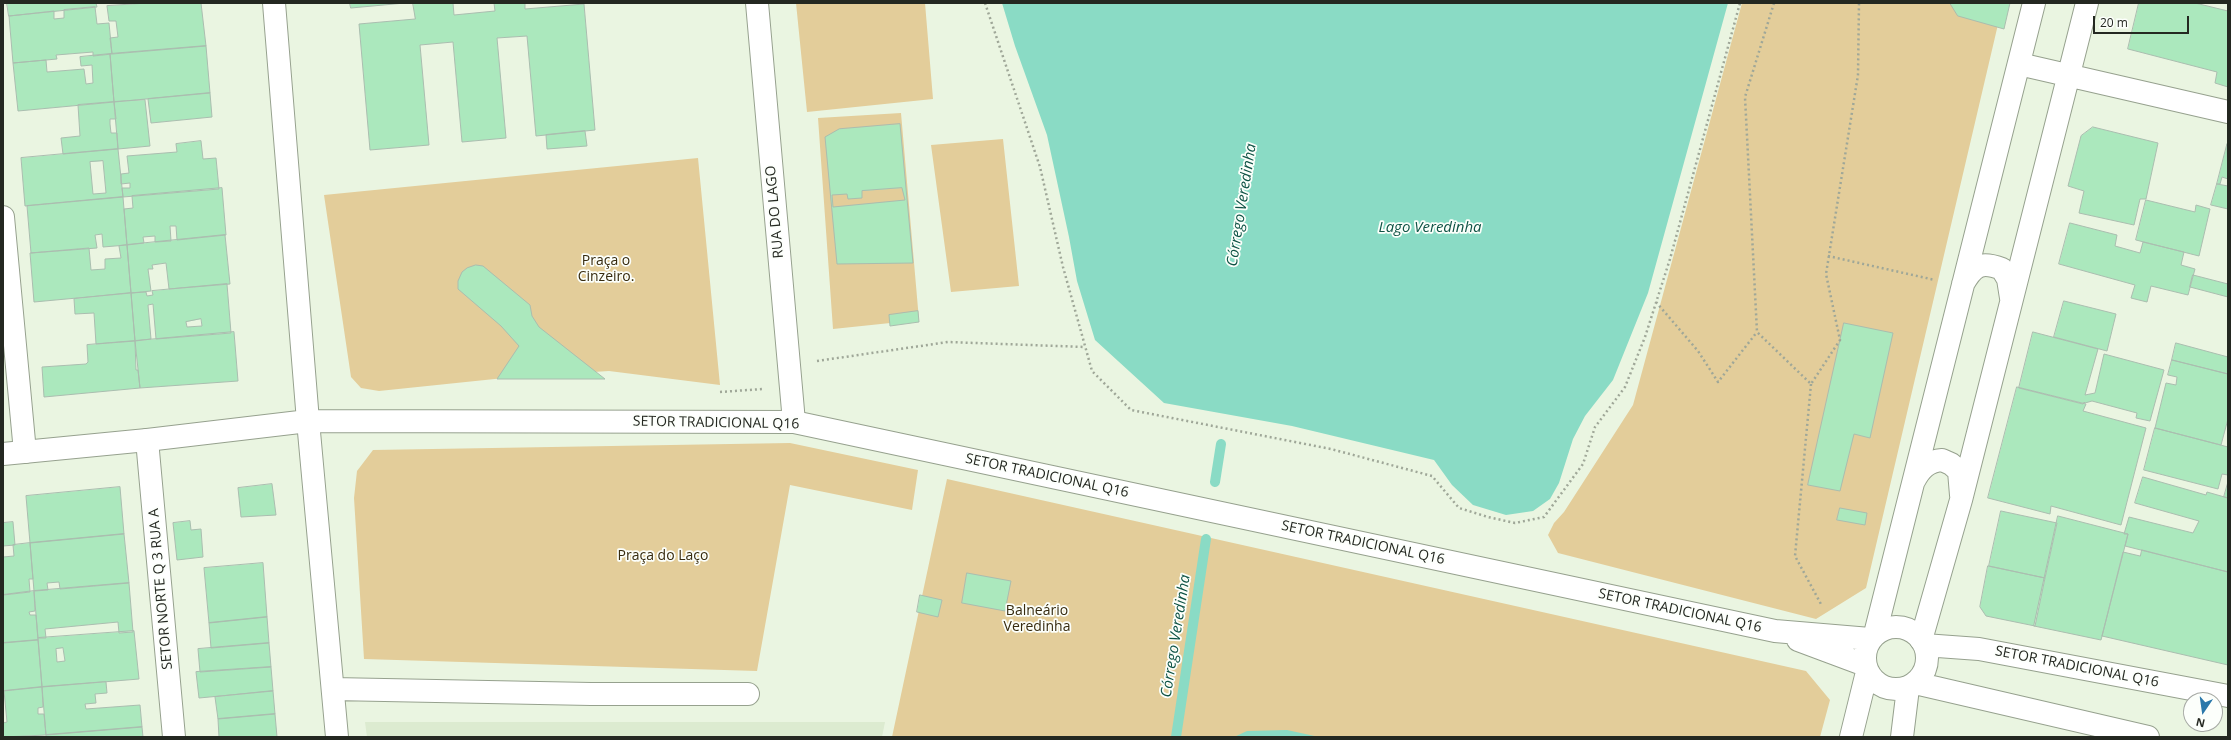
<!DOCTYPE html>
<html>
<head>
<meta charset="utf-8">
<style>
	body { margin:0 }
	#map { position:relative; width:2231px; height:740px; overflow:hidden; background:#eaf5e1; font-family:"Open Sans",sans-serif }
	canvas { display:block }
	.frame { position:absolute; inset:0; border:4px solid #242821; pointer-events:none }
	.north { position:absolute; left:2183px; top:692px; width:40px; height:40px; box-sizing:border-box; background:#fcfffb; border:1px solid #a6a9a4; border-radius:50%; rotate:193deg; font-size:11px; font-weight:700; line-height:16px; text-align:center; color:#242821 }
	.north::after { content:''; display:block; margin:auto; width:14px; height:18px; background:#2a78aa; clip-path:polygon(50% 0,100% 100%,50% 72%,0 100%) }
	.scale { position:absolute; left:2093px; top:16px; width:96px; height:18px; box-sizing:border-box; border:2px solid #242821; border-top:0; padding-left:5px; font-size:12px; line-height:14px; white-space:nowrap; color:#242821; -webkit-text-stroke:3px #fcfffb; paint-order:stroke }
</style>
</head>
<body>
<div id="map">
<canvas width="2231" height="740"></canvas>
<div class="frame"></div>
<div class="north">N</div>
<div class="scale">20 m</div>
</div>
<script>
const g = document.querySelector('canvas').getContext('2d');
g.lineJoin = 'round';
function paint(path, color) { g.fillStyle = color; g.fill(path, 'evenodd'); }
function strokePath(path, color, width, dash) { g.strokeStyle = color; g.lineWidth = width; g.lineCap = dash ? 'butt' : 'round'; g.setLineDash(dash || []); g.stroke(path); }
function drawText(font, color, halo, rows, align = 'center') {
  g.font = font + ' "Open Sans",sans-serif'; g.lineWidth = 3.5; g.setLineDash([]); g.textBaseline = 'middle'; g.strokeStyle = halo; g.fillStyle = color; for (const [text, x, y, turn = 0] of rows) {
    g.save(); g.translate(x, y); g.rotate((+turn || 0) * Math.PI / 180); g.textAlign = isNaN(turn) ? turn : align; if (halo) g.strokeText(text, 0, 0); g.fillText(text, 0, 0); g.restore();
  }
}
paint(new Path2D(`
	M365,722H885L882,737H367Z`), '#dcebd0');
paint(new Path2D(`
	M796,3H925L933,99L807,112Z
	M1742,3H2003L1866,588L1816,619L1558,553L1548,535L1554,523L1564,512L1633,405Z
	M901,113L919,320L833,329L818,118Z
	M1003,139L1019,286L951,292L931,145Z
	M698,158L720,385L609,371L514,377L379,391L361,388L351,377L324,195Z
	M790,443L918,470L912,510L790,485L757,671L364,659L354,498L357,471L373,450Z
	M947,479L1806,671L1830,700L1820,737H892Z`), '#e3cd9a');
paint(new Path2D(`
	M1002,3H1728L1648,293L1613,380L1585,416L1573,439L1559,483L1550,499L1533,511L1506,515L1473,505L1452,485L1434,460L1292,426L1164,403L1095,340L1077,281L1069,237L1047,135L1015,46Z
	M1287,730L1319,737H1234L1247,731Z`), '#8adbc5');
strokePath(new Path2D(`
	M1215,482L1221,444
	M1176,737L1206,539`), '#8adbc5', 10);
const building = new Path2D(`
	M7,3H96L97,7L9,16Z
	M148,3H201L206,46L112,54L110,38L118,37L116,21H109L107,6Z
	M350,3H405L351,8Z
	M413,3H453L454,15L495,11L494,3H525V9L584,4L595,130L536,136L527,36L497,38L506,138L462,142L453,42L420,45L429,145L370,150L359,24L415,19Z
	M1950,3H2010L2004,29L1958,16Z
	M2139,3H2195L2228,11V87L2215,83L2217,72L2128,49Z
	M95,7L97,24L109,23L112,54L93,56V52L56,55L57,59L13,63L9,16L54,11V19L64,18V10Z
	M206,46L210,93L114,102L110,54Z
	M110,54L114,102L18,111L13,63L46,60L47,72L84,69L86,84L93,83L92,65L81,66L80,57Z
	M210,93L212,117L151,123L148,99Z
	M145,100L150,146L118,149L114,102Z
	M114,102L116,119H110V124L111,133H117L118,149L63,154L61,138L80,136L78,105Z
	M900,124L913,263L837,264L825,137L839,129ZM902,188L905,200L833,207L832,195L847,194L848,199L862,198V191Z
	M2093,127L2158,143L2146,199H2140L2134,225L2079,213L2084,191L2068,186L2081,136Z
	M585,131L587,146L547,149L546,135Z
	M201,141L203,159L216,158L219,189L123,197L122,188H130V183L121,184V174L129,173L127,156L177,152L176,144Z
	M2227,144L2228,179L2222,177L2220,184H2217Z
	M118,149L123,197L25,206L21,158ZM103,161L106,193L93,194L90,162Z
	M2217,184L2228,186V209L2211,205Z
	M222,188L226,235L177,240L176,226H170L171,241L155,242V236L143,237L144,243L127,245L124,209L133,208L132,196Z
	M123,197L127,245L103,247L102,234L95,235L97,248L31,253L27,206Z
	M2146,200L2195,212L2196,205L2210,209L2199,256L2136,240Z
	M2070,223L2117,235L2115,246L2140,253L2143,242L2184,252L2181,265L2195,269L2188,295L2151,286L2147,302L2131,298L2135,285L2059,264Z
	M225,235L230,284L169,289L166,263L152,265L153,269H148L151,291L131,293L127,245Z
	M127,245L131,293L34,302L30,253L89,248L91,270L105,269V259L121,258L119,246Z
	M476,265L483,266L530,305L532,316L539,327L605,379H497L519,346L501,326L458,289V281L462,272L467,268Z
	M2193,275L2228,284V297L2190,287Z
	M227,284L231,333L156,339L153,304L148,305L151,339L135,341L131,293L146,292L147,296L153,295L152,291ZM201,319L202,326L187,327L186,322Z
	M131,293L135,341L96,344L94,313L75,314L74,299Z
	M2064,301L2116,314L2107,351L2054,337Z
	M918,311L919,322L890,326L889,315Z
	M1844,323L1893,333L1870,438L1854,434L1840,491L1808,485Z
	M234,332L238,381L140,388L135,341Z
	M2033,332L2098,349L2085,395L2095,393L2104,354L2164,370L2150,421L2136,418L2137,413L2092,401L2085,403L2084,402L2083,404L2019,388Z
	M135,341L136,370H138L140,388L44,397L42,367L86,364L88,362L87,345Z
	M2176,343L2228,357V374L2172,360Z
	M2172,360L2228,374V419L2221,445L2155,428L2166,383L2176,385L2177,377L2168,375Z
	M2017,387L2086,404L2083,411L2146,428L2121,525L2051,506L2050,514L1988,498Z
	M2155,428L2228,447V475L2222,474L2218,489L2144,470Z
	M2143,477L2206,495L2207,492L2228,498V572L2125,546L2128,534H2124L2129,517L2193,533L2199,521L2135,503Z
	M2228,482V498L2224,497Z
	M272,484L276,515L241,517L238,488Z
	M120,487L124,534L30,543L26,496Z
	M1840,508L1867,513L1865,525L1837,520Z
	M2001,511L2057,523L2045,578L1989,566Z
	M2058,516L2128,534L2101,640L2034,626Z
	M190,521L191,530L201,529L203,557L177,560L173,523Z
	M13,522L15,545L3,546V523Z
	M124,534L129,583L60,589L59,582L47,583L48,590L34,591L30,543Z
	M30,543L33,579H29L30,592L3,595V557L14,556L13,545Z
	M2142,550L2228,572V665L2102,636L2123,552L2140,556Z
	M263,563L267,617L209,623L204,568Z
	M1988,566L2045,578L2035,626L1986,616L1980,607Z
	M967,573L1011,581L1005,611L962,603Z
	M129,583L133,632L119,633L118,622L45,629L46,638H38L34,591Z
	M34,591L35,611L29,612L30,615H36L38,640L3,643V595Z
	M920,595L942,600L938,617L917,612Z
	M267,617L269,643L211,648L209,623Z
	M134,631L139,679L42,687L38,638ZM63,648L65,661L57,662L56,649Z
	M38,640L42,687L3,691V643Z
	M269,643L271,667L200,672L198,649Z
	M271,667L273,691L199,698L196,672Z
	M106,682L107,693L95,694L96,703L85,704L86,709L140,705L142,727L46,735L42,687Z
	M42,687L43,707L38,708V714H44L46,735L3,737V723L7,722L4,691Z
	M273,691L275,714L218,719L215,697Z
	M275,714L277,737H219L218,719Z
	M142,727L143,737H46V735Z`);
paint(building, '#abe8bd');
strokePath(building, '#aabdaf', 1);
const street = new Path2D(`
	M757,3L794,422
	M2019,64L2228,112
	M3,217L25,452
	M1963,284C1974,265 1981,261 2002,269L2008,279L2011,298
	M308,421L337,737
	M147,440L174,737
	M1914,481C1920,469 1928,461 1942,460L1951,464L1959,471L1961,495
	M1875,634L2034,3
	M1921,640L1961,500L2087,3
	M333,689L591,694H748`);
const secondary = new Path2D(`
	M274,3L308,421
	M3,454L147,440L308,421L794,422L1775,631L1870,639
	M1865 658a31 31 0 1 1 62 0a31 31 0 1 1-62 0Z
	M1798,640L1865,665
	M1924,645L1979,649L2228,696
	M1915,683L2148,737
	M1851,737L1867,672
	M1902,737L1908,688`);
strokePath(street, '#96a18e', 24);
strokePath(secondary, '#96a18e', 24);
strokePath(new Path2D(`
	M985,3L1040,167L1063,267L1092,371L1131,410L1331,449L1432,476L1459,508L1488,517L1515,523L1544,517L1583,464L1595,427L1625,387L1645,337L1670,259L1740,3
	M1774,3L1745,97L1757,332L1811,384L1840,340L1826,274L1858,75L1859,3
	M1828,256L1935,280
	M1656,302L1698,351L1718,382L1757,332
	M817,361L948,342L1085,347
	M1811,384L1795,556L1822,606
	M720,392L763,389`), '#9fa798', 2.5, [2, 3]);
strokePath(street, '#fff', 22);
strokePath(secondary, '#fff', 22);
drawText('14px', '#242821', '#fcfffb', [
	["RUA DO LAGO",775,212,-95],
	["SETOR TRADICIONAL Q16",716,423,1],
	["SETOR TRADICIONAL Q16",1047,476,12],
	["SETOR TRADICIONAL Q16",1363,543,12],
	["SETOR NORTE Q 3 RUA A",161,589,-95],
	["SETOR TRADICIONAL Q16",1680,611,12],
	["SETOR TRADICIONAL Q16",2077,667,11]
]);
drawText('14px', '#372b0f', '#fcfffb', [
	["Praça o",606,261],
	["Cinzeiro.",606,277],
	["Praça do Laço",663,556],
	["Balneário",1037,611],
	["Veredinha",1037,627]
]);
drawText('italic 15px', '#0e5345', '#fcfffb', [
	["Córrego Veredinha",1242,205,-81],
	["Lago Veredinha",1430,228],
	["Córrego Veredinha",1176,636,-81]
]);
</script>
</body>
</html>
